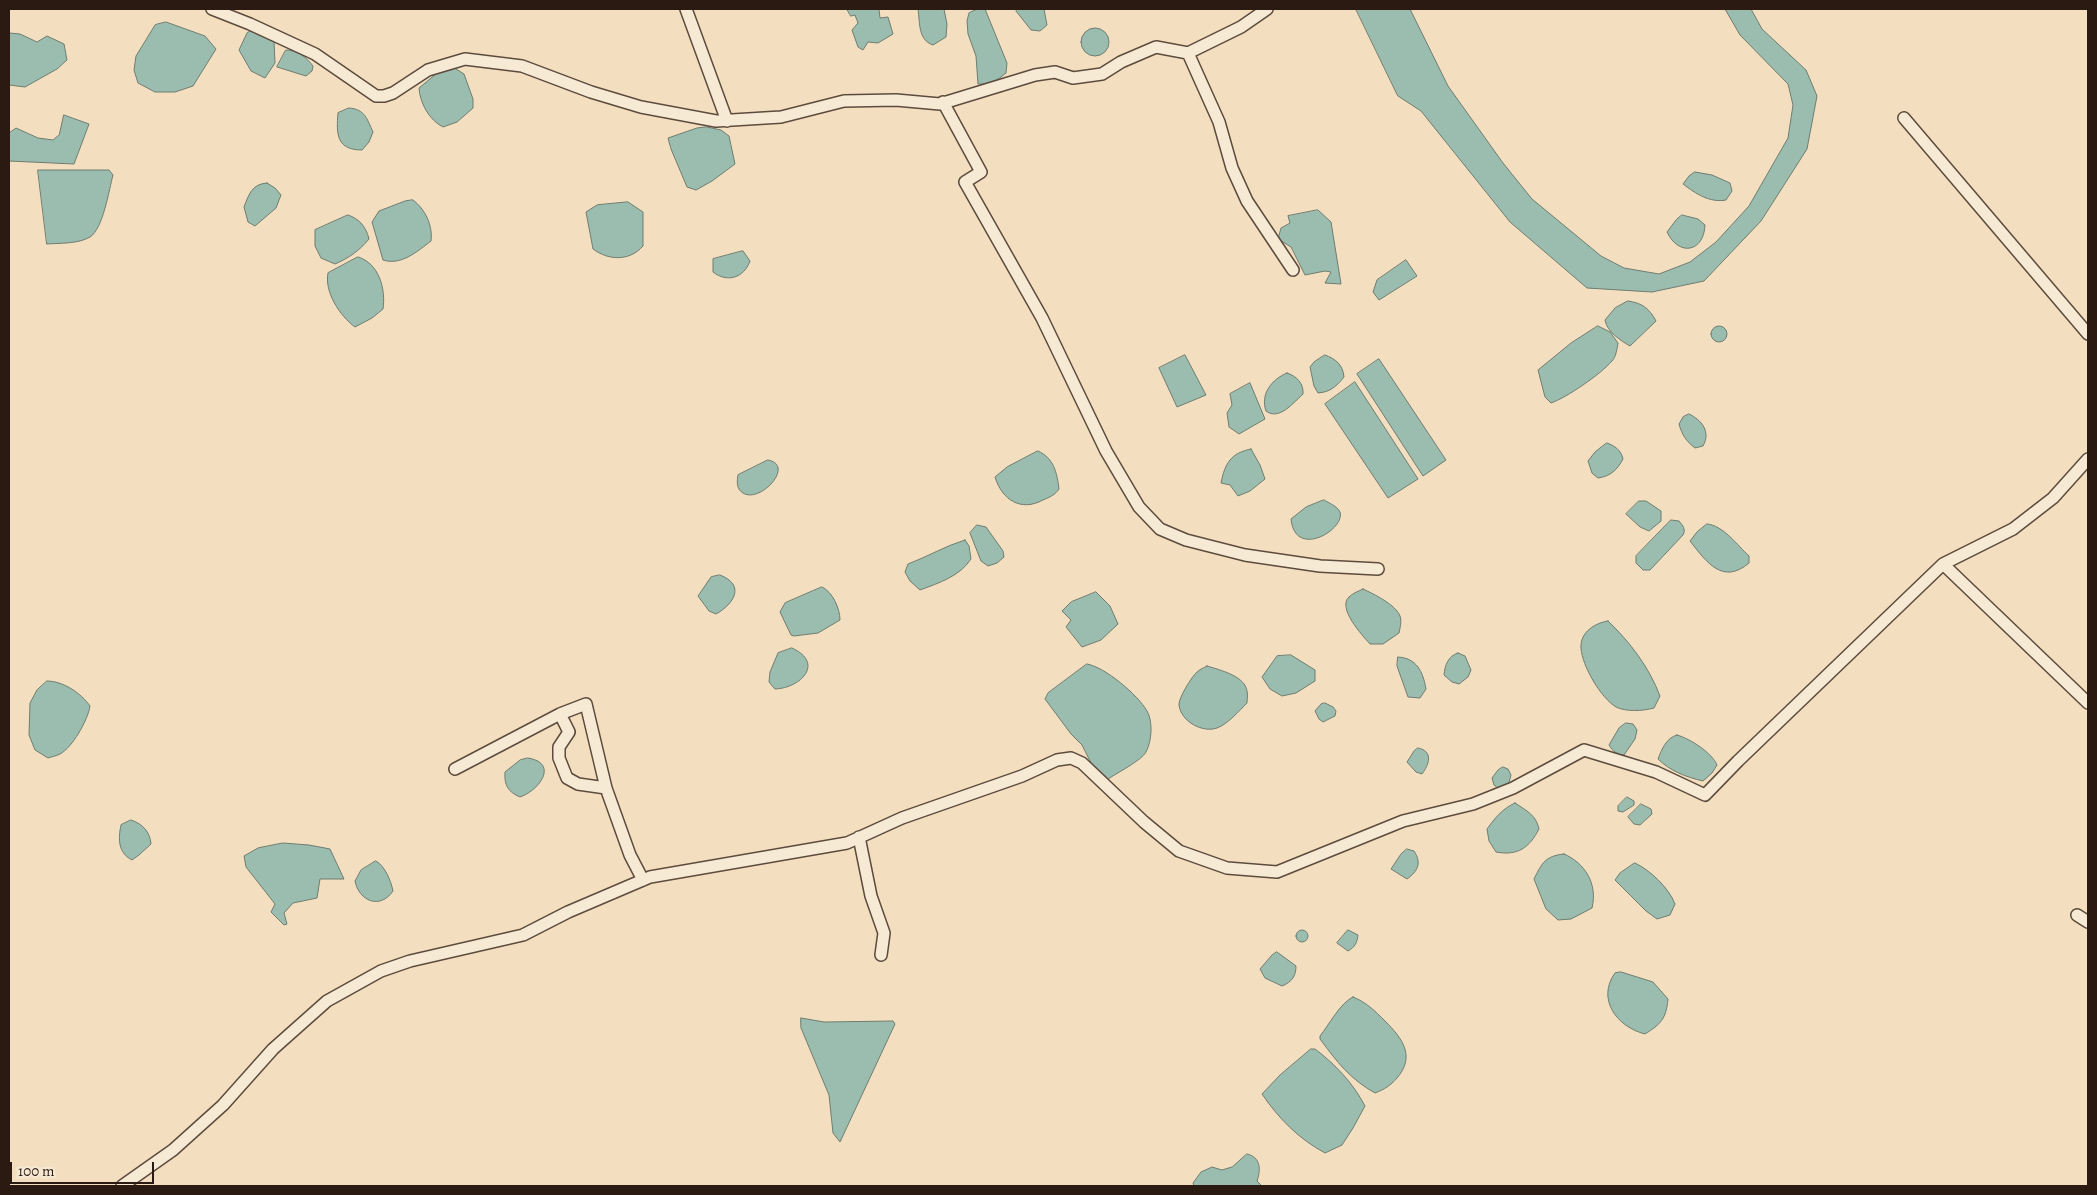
<!DOCTYPE html>
<html>
<head>
<meta charset="utf-8">
<style>
	body { margin:0 }
	#map { position:relative; width:2097px; height:1195px; overflow:hidden; background:#f3dfbf; font-family:Alegreya,serif }
	canvas { display:block }
	.frame { position:absolute; inset:0; border:10px solid #2b1a12; pointer-events:none }
	.scale { position:absolute; left:10px; top:1162px; width:144px; height:22px; box-sizing:border-box; border:2px solid #2b1a12; border-top:0; padding-left:6px; font-size:15px; line-height:18px; white-space:nowrap; color:#2b1a12; -webkit-text-stroke:4px #f7ead5; paint-order:stroke }
</style>
</head>
<body>
<div id="map">
<canvas width="2097" height="1195"></canvas>
<div class="frame"></div>
<div class="scale">100 m</div>
</div>
<script>
const g = document.querySelector('canvas').getContext('2d');
g.lineJoin = 'round';
function paint(path, color) { g.fillStyle = color; g.fill(path, 'evenodd'); }
function strokePath(path, color, width, dash) { g.strokeStyle = color; g.lineWidth = width; g.lineCap = dash ? 'butt' : 'round'; g.setLineDash(dash || []); g.stroke(path); }
const water = new Path2D(`
	M847,9H879L880,18L888,17L893,34L878,43L868,42L863,50L858,47L852,30L858,23L855,15L851,16Z
	M918,9H944L947,24L946,37L933,45C918,40 920,23 918,9Z
	M978,9H985L1007,63L1006,73C998,80 989,85 978,84L976,56L968,34L967,21L969,13Z
	M1018,9H1044L1047,25L1040,31L1031,30L1016,11Z
	M1356,9H1410L1448,86L1503,163L1532,199L1601,256L1624,268L1659,274L1690,262L1716,242L1749,206L1788,138L1793,105L1788,84L1740,35L1725,9H1751L1762,29L1806,70L1817,96L1807,149L1761,221L1704,281L1652,292L1587,288L1510,222L1421,111L1398,96Z
	M166,22L205,36L216,49L193,86L175,92H155L138,83L134,70L136,56L155,25Z
	M1081 42a14 14 0 1 1 28 0a14 14 0 1 1-28 0Z
	M253,30L274,41L275,63L265,78L251,71L239,50L247,33Z
	M9,33L20,34L37,42L47,36L64,44L67,60L57,69L25,87L9,85Z
	M286,50C298,50 306,57 313,66L312,71L306,76L277,67Z
	M453,67L464,74L473,99V108L457,122L443,127C429,120 420,103 419,88L442,69Z
	M349,108C365,109 367,119 373,132L369,142L362,150C337,150 336,135 338,113Z
	M64,115L89,124L74,164L9,161V133L16,128L38,138L53,140L59,135Z
	M707,127L721,130L729,136L735,164L712,181L696,190L687,187L671,149L668,138L697,128Z
	M38,170H109L113,175C109,190 103,229 90,237C78,244 61,243 47,244Z
	M1695,172L1712,175L1730,183L1732,191L1726,200C1710,203 1696,194 1683,184L1689,176Z
	M267,183L275,188L281,195L276,208L255,226L248,222L244,207C249,194 252,184 267,183Z
	M413,200C425,209 433,225 431,241C418,251 401,266 383,260L372,222L379,211L405,201Z
	M628,202L643,212V246C630,261 609,261 593,249L586,212L597,205Z
	M1318,210L1331,222L1341,284L1325,283L1331,272L1325,271L1305,275L1291,247L1278,239L1281,228L1290,223L1288,216Z
	M348,215C360,219 366,227 369,239C359,251 349,258 335,264L321,258L315,246V230Z
	M1682,215L1698,219L1705,225C1704,252 1679,257 1667,232L1676,220Z
	M743,251L750,261C744,278 727,283 713,272V259Z
	M358,257C379,263 386,289 383,309L372,318L355,327C340,316 324,292 328,273Z
	M1406,260L1417,276L1379,300L1373,292L1377,280Z
	M1628,301C1642,303 1649,308 1656,321L1630,346C1620,340 1607,332 1605,320L1615,308Z
	M1711 334a8 8 0 1 1 16 0a8 8 0 1 1-16 0Z
	M1598,326L1610,332L1618,343C1617,349 1616,357 1612,361C1601,374 1566,398 1551,403L1545,397L1538,370L1571,343Z
	M1185,355L1206,395L1177,407L1159,368Z
	M1325,355C1336,359 1343,365 1344,377C1336,387 1330,392 1318,393L1314,386L1310,367L1314,362Z
	M1379,359L1446,460L1423,476L1357,374Z
	M1287,373C1296,376 1304,383 1303,394C1293,403 1279,421 1266,411C1260,394 1272,379 1287,373Z
	M1355,382L1418,479L1388,498L1325,404Z
	M1250,383L1265,419L1239,434L1229,427L1227,413L1232,405L1230,394Z
	M1689,414C1702,420 1711,432 1703,446L1695,448C1686,441 1682,435 1679,424L1683,417Z
	M1607,443C1615,446 1621,450 1623,459C1617,470 1611,476 1598,478L1592,473L1588,461L1595,452Z
	M1251,449L1260,465L1265,479L1250,491L1238,496L1230,485L1221,483C1225,463 1231,453 1251,449Z
	M1038,451C1054,458 1057,473 1059,489C1055,495 1050,497 1043,500C1021,512 1002,500 995,477L1007,467Z
	M768,460C796,465 760,504 743,493C736,489 737,481 738,475Z
	M1324,500C1329,503 1337,506 1340,512C1346,529 1295,560 1291,519L1306,507Z
	M1639,501H1646L1661,511V521L1649,531L1640,527L1626,514Z
	M1671,520L1679,521C1683,526 1686,529 1683,535L1650,570H1643L1636,563V556Z
	M1707,524C1723,525 1738,546 1749,556V563C1723,585 1707,563 1690,541L1697,532Z
	M977,525L986,527L1003,551L1004,557L997,563L988,566L981,561L970,533Z
	M965,540L969,546L971,559C960,576 939,583 920,590L910,581L905,572L908,564C927,557 945,546 965,540Z
	M720,575C746,585 734,604 716,614L709,611L698,596L711,577Z
	M822,587C833,592 840,609 840,620L818,633L794,636L791,635L780,612L785,603Z
	M1363,589C1374,594 1396,605 1400,616C1402,621 1400,628 1399,633L1383,644H1370C1362,635 1337,608 1349,597C1353,593 1359,591 1363,589Z
	M1096,592L1110,606L1118,624L1101,640L1082,647L1066,627L1071,620L1062,611L1071,602Z
	M1608,621C1630,642 1649,667 1660,696L1654,708C1643,711 1626,712 1616,707C1601,698 1582,666 1581,648C1580,632 1595,623 1608,621Z
	M792,648C825,663 801,688 775,689L769,682L770,672L778,653Z
	M1458,653L1465,656L1471,670L1468,677L1459,684L1452,682L1444,675C1445,665 1448,656 1458,653Z
	M1291,655L1315,670V681L1296,693L1282,696L1270,689L1262,677L1277,656Z
	M1398,657C1417,658 1423,672 1426,689L1420,698L1408,697L1397,666Z
	M1087,664C1105,667 1138,695 1147,711C1153,721 1152,741 1146,752C1142,760 1117,773 1108,779L1091,763L1082,745L1071,734L1045,699L1048,693Z
	M1207,666C1220,670 1245,676 1247,691C1248,695 1247,699 1247,703C1239,711 1228,724 1217,728C1203,733 1181,722 1179,705C1178,699 1192,676 1197,672C1200,669 1204,668 1207,666Z
	M47,681C63,681 81,693 90,706C88,720 72,748 60,754C56,756 51,757 48,758L35,750L29,735L30,703L37,690Z
	M1325,703L1333,707L1336,711L1335,716L1323,722L1319,719L1315,711L1321,704Z
	M1626,723L1633,724L1637,730L1635,739L1624,755C1617,754 1613,752 1609,745L1619,728Z
	M1677,735C1691,739 1712,753 1717,765L1712,773L1703,781C1686,777 1670,771 1658,759C1662,749 1666,738 1677,735Z
	M1418,748C1434,751 1429,765 1422,774L1416,772L1407,762L1414,751Z
	M528,758C559,763 540,790 520,797C508,792 504,785 505,772L520,760Z
	M1503,767L1508,769L1511,775L1508,786L1499,789L1494,785L1492,778L1498,770Z
	M1627,797L1634,801V805L1623,812L1618,811V806Z
	M1515,803C1527,811 1536,815 1539,829C1529,848 1518,856 1496,852L1489,841L1487,829C1495,818 1502,809 1515,803Z
	M1641,804L1651,809L1652,814L1640,825L1634,824L1628,817Z
	M131,820C143,824 150,832 151,844L139,855L132,860C118,853 118,839 121,825Z
	M283,843L309,845L330,849L344,879H320L317,898L293,903L284,913L287,924L284,925L271,912L275,904L246,867L244,856L258,848Z
	M1407,849L1414,851C1422,863 1418,871 1407,879L1391,869L1401,854Z
	M1564,854C1585,863 1598,884 1592,908L1571,919L1558,920L1546,909L1534,879C1542,863 1545,856 1564,854Z
	M376,861C385,866 391,881 393,891C380,910 359,901 355,881L361,870Z
	M1635,863C1650,870 1669,888 1675,904L1670,915L1657,919L1646,911L1615,880L1620,873Z
	M1296 936a6 6 0 1 1 12 0a6 6 0 1 1-12 0Z
	M1348,930L1358,935C1357,943 1355,947 1348,951L1337,943Z
	M1277,952L1296,966C1296,976 1292,982 1282,986L1265,978L1260,969L1272,955Z
	M1621,972L1653,982L1668,999C1666,1019 1661,1024 1645,1034C1617,1027 1596,999 1615,973Z
	M1353,997C1366,1002 1375,1011 1385,1021C1402,1038 1416,1056 1397,1078C1390,1086 1385,1089 1375,1093C1350,1079 1337,1062 1320,1039V1036C1329,1025 1340,1003 1353,997Z
	M801,1018L824,1022L893,1021L895,1024L840,1142L833,1133L829,1095L801,1028Z
	M1311,1049H1315C1335,1064 1353,1083 1365,1106L1353,1128L1342,1145L1325,1153C1299,1139 1279,1119 1262,1094L1280,1075Z
	M1247,1154C1261,1157 1261,1170 1257,1181L1262,1186H1194L1193,1183L1201,1172L1212,1167L1222,1170L1232,1167Z`);
paint(water, '#9bbdaf');
strokePath(water, '#6e7c70', 1);
const street = new Path2D(`
	M212,9L250,24L315,54L376,96H384L393,93L428,70L465,59L522,66L591,92L641,107L716,121L781,117L844,101L896,100L940,104L1035,75L1055,72L1073,78L1102,74L1121,62L1156,47L1188,53L1241,27L1267,9
	M686,9L727,121
	M1188,53L1219,122L1232,168L1247,201L1293,270
	M943,102L981,172L965,182L1042,318L1106,451L1139,507L1160,529L1186,540L1245,555L1320,566L1378,569
	M1904,118L2088,334
	M1943,564L2013,529L2053,498L2088,459
	M560,714L586,704L606,788
	M455,769L560,714L569,732L559,747V758L567,778L578,784L606,788L630,855L643,880
	M859,837L871,896L884,933L881,955
	M2077,915L2088,922
	M122,1186L173,1150L223,1105L273,1049L327,1001L381,971L410,961L523,935L568,912L650,877L847,843L902,818L1022,776L1057,760L1071,758L1082,763L1144,822L1179,851L1227,868L1277,872L1403,821L1473,804L1513,788L1584,750L1656,772L1705,795L1738,761L1943,564L2088,703`);
strokePath(street, '#5d4b3d', 14);
strokePath(street, '#f7ead5', 11);
</script>
</body>
</html>
